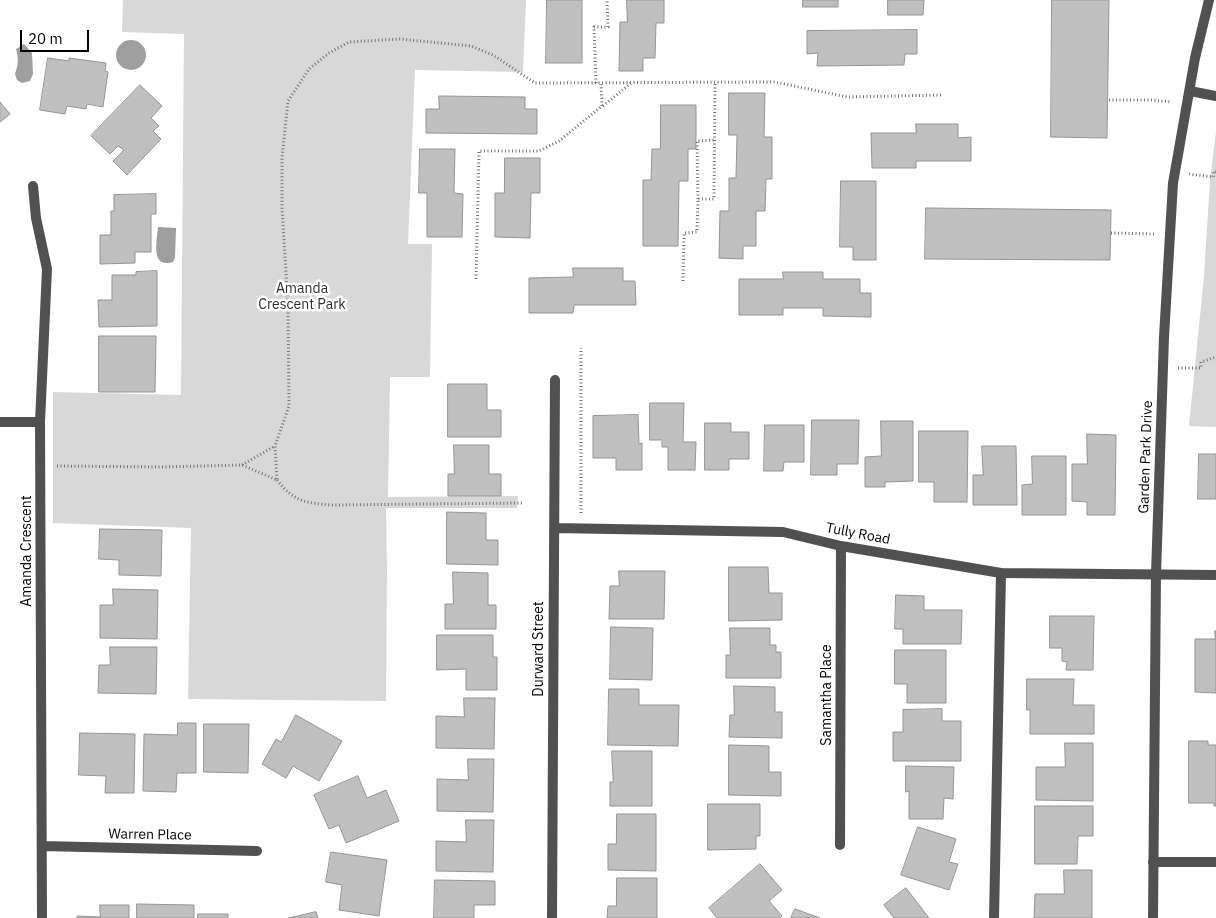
<!DOCTYPE html>
<html>
<head>
<meta charset="utf-8">
<style>
	body { margin:0 }
	#map { position:relative; width:1216px; height:918px; overflow:hidden; background:#fff; font-family:"IBM Plex Sans",sans-serif }
	canvas { display:block }
	.scale { position:absolute; left:20px; top:30px; width:69px; height:22px; box-sizing:border-box; border:2px solid #000; border-top:0; padding-left:6px; font-size:15px; line-height:18px; white-space:nowrap; color:#000; -webkit-text-stroke:4px #fff; paint-order:stroke }
</style>
</head>
<body>
<div id="map">
<canvas width="1216" height="918"></canvas>
<div class="scale">20 m</div>
</div>
<script>
const g = document.querySelector('canvas').getContext('2d');
g.lineJoin = 'round';
function paint(path, color) { g.fillStyle = color; g.fill(path, 'evenodd'); }
function strokePath(path, color, width, dash) { g.strokeStyle = color; g.lineWidth = width; g.lineCap = dash ? 'butt' : 'round'; g.setLineDash(dash || []); g.stroke(path); }
function drawText(font, color, halo, rows, align = 'center') {
  g.font = font + ' "IBM Plex Sans",sans-serif'; g.lineWidth = 5; g.setLineDash([]); g.textBaseline = 'middle'; g.strokeStyle = halo; g.fillStyle = color; for (const [text, x, y, turn = 0] of rows) {
    g.save(); g.translate(x, y); g.rotate((+turn || 0) * Math.PI / 180); g.textAlign = isNaN(turn) ? turn : align; if (halo) g.strokeText(text, 0, 0); g.fillText(text, 0, 0); g.restore();
  }
}
paint(new Path2D(`
	M123,0H526L523,72L415,70L408,244H432L430,377H390L388,497L518,496L517,508H386L387,571L386,701L188,699L191,528L53,523V392L181,395L184,34L122,32Z
	M1216,131V427L1189,426L1204,276L1210,181Z`), '#d8d8d8');
paint(new Path2D(`
	M116 55a15 15 0 1 1 30 0a15 15 0 1 1-30 0Z
	M24,44L32,53L33,74L30,81L22,83L17,80L15,74C18,65 19,59 16,49Z
	M158,227L176,228L175,258L173,262C150,269 157,241 158,227Z`), '#9f9f9f');
const building = new Path2D(`
	M547,0H582V63H546Z
	M627,0H664V23H656L655,58H643V71H619L620,22H627Z
	M803,0H838V7H803Z
	M888,0H924L923,15H888Z
	M1052,0H1109L1107,138L1051,137Z
	M917,30V54H905L904,65L817,66L818,53L807,54V31Z
	M48,58L69,61V58L106,63L105,71L108,72L103,107L87,104L86,109L67,106L65,114L40,110Z
	M140,85L162,106L151,118L159,126L153,131L161,139L127,175L113,161L124,150L118,146L110,154L91,136Z
	M729,93H765L764,137H772V179H766L765,211H756V246H743V259L719,258L720,211H729V178H736L737,135H729Z
	M439,96L525,97V109H537V134L426,133V109H439Z
	M0,102L10,114L0,122Z
	M661,105H696V149H688V181H679L678,246H643V180H651L652,149H660Z
	M916,124H958V138L971,137V161H916V168H872L871,133H916Z
	M420,149H455L454,193L463,194L462,237H427V193H419Z
	M505,158H540V193H531L530,238L495,237V193H504Z
	M841,181H876V260H853V247H840Z
	M156,194V214H151V252H135V263L100,264V235H111V211H114V195Z
	M926,208L1111,210L1110,260L925,259Z
	M573,268H623V281H635L636,305H574L573,313H529V278L573,277Z
	M157,271V326L99,327L98,300H112V275H136V272Z
	M783,272H823V279H860V293H871V317L823,316V308H783V315H739V279H783Z
	M99,336H156L155,392H99Z
	M448,384H487V410H501V437H448Z
	M650,403H684L683,442H696L695,470H668V447H662V440H650Z
	M638,415L639,444L642,443V470H616V458H593V416Z
	M812,420H859L858,464H837V475H811Z
	M881,421H913V481L885,482V487H865V457L881,456Z
	M705,423H731V432H749V459H729V470H705Z
	M765,425H804V462H784L783,471H764Z
	M919,431H968L967,502H934V482H919Z
	M1087,434L1116,435L1115,515H1087V502L1072,501V464H1087Z
	M454,445H489V474H501V496H448V474H454Z
	M982,446H1016L1017,505H973V475H983Z
	M1199,454H1216V499H1198Z
	M1032,456H1066V515H1022V485L1032,484Z
	M447,512L486,513V540H498V565L447,564Z
	M100,529L162,530L161,576L119,575V560L99,559Z
	M729,567H768L769,593H782V620L729,621Z
	M619,571H665L664,619H609L610,586H619Z
	M453,572L488,573V605H496V629H445V604H453Z
	M113,589L158,590L157,639L100,638V605H113Z
	M896,595L924,596V610H962L961,644H903V629H895Z
	M1050,616H1094L1093,670H1066L1067,662L1062,661V648H1050Z
	M611,627L653,628L652,680L610,679Z
	M730,628H770V645H776V652H781V678H726V655H730Z
	M1215,631H1216V693L1195,692V639H1215Z
	M437,635H493V657H497V690H466V669L437,670Z
	M110,647H157L156,694L98,693L99,665H110Z
	M895,650H946V703H907V684H895Z
	M1027,679H1074L1073,705H1094V734H1030V710H1027Z
	M734,686L775,687V712H782V738L729,737L730,715H734Z
	M609,689H639V705H679L678,746L608,745Z
	M464,698H495L494,749L436,748V716L464,717Z
	M942,709V721H961V761H893V732H903V710Z
	M296,715L342,741L319,781L293,766L286,778L262,764L276,739L281,742Z
	M178,723H196V773H177L176,792L143,791L144,734L177,735Z
	M204,724H249L248,773L204,772Z
	M80,733L135,734L134,793H105L106,776L79,775Z
	M1189,741H1208V745H1216V806H1214V803H1189Z
	M1065,743H1093V801L1036,800V767H1065Z
	M729,745L769,746V772H781V796L729,795Z
	M612,751H652V806H610V782H613Z
	M468,759H494L493,812L437,811V779L468,780Z
	M906,766L954,767L953,799L944,798L943,819H909V791L906,792Z
	M358,776L367,798L386,790L399,821L346,843L339,825L329,829L314,795Z
	M708,804H760V836H756V849L708,850Z
	M1035,806H1093V836H1078L1077,864H1035Z
	M617,814H656V871L608,870V844H616Z
	M466,820H494L493,872L436,871V841L466,842Z
	M918,827L956,839L949,862L958,864L949,890L901,875Z
	M331,852L387,860L379,916L339,910L342,885L326,882Z
	M760,864L782,890L769,901L782,916L780,918H717L709,908Z
	M1064,870H1092V918H1034L1035,894H1064Z
	M617,878H657V918H607L608,906H616Z
	M435,880L495,881V905H474V918H434Z
	M906,888L929,918H894L884,905Z
	M137,904L194,905V918H137Z
	M100,905H129V918H77V916L100,917Z
	M795,909L820,918H791Z
	M316,912L318,918H289Z
	M198,914H228V918H198Z`);
paint(building, '#c0c0c0');
strokePath(building, '#959595', 1);
strokePath(new Path2D(`
	M596,83L594,27H608L607,0
	M1109,100H1151L1172,102
	M603,106L631,83
	M1189,174L1213,177L1214,171L1216,172
	M698,199L697,141L714,140
	M1111,233L1155,234
	M476,279L479,151H539L559,141L602,106L601,83
	M683,281L684,233L697,232L698,199H714L715,82
	M1178,368H1201V362L1216,357
	M242,465L275,446
	M57,466L161,467L242,465L277,480L275,446L289,406L288,305L282,208V158L288,101L309,69L329,53L349,42L400,39L471,46L493,55L535,83L775,82L847,97L943,95
	M277,480C294,502 306,503 332,505L522,503
	M581,513V348`), '#737373', 3, [1, 2.5]);
strokePath(new Path2D(`
	M1190,91L1216,96
	M994,918L1001,573`), '#515151', 10);
strokePath(new Path2D(`
	M33,186L36,218L47,269L40,422L42,918
	M0,422H40
	M554,528L783,532L841,546L1001,573L1216,575
	M840,845L841,546
	M42,846L257,851
	M1153,862H1216
	M552,918L555,380`), '#515151', 10);
strokePath(new Path2D(`
	M1153,918L1156,574L1164,337L1173,183L1195,58L1209,0`), '#515151', 10);
drawText('14px', '#2f2f2f', '#fff', [
	["Amanda",302,289],
	["Crescent Park",302,305]
]);
drawText('14px', '#000', '#fff', [
	["Garden Park Drive",1146,457,-88],
	["Tully Road",858,534,11],
	["Amanda Crescent",27,551,-90],
	["Durward Street",539,649,-90],
	["Samantha Place",827,695,-90],
	["Warren Place",150,835,1]
]);
</script>
</body>
</html>
